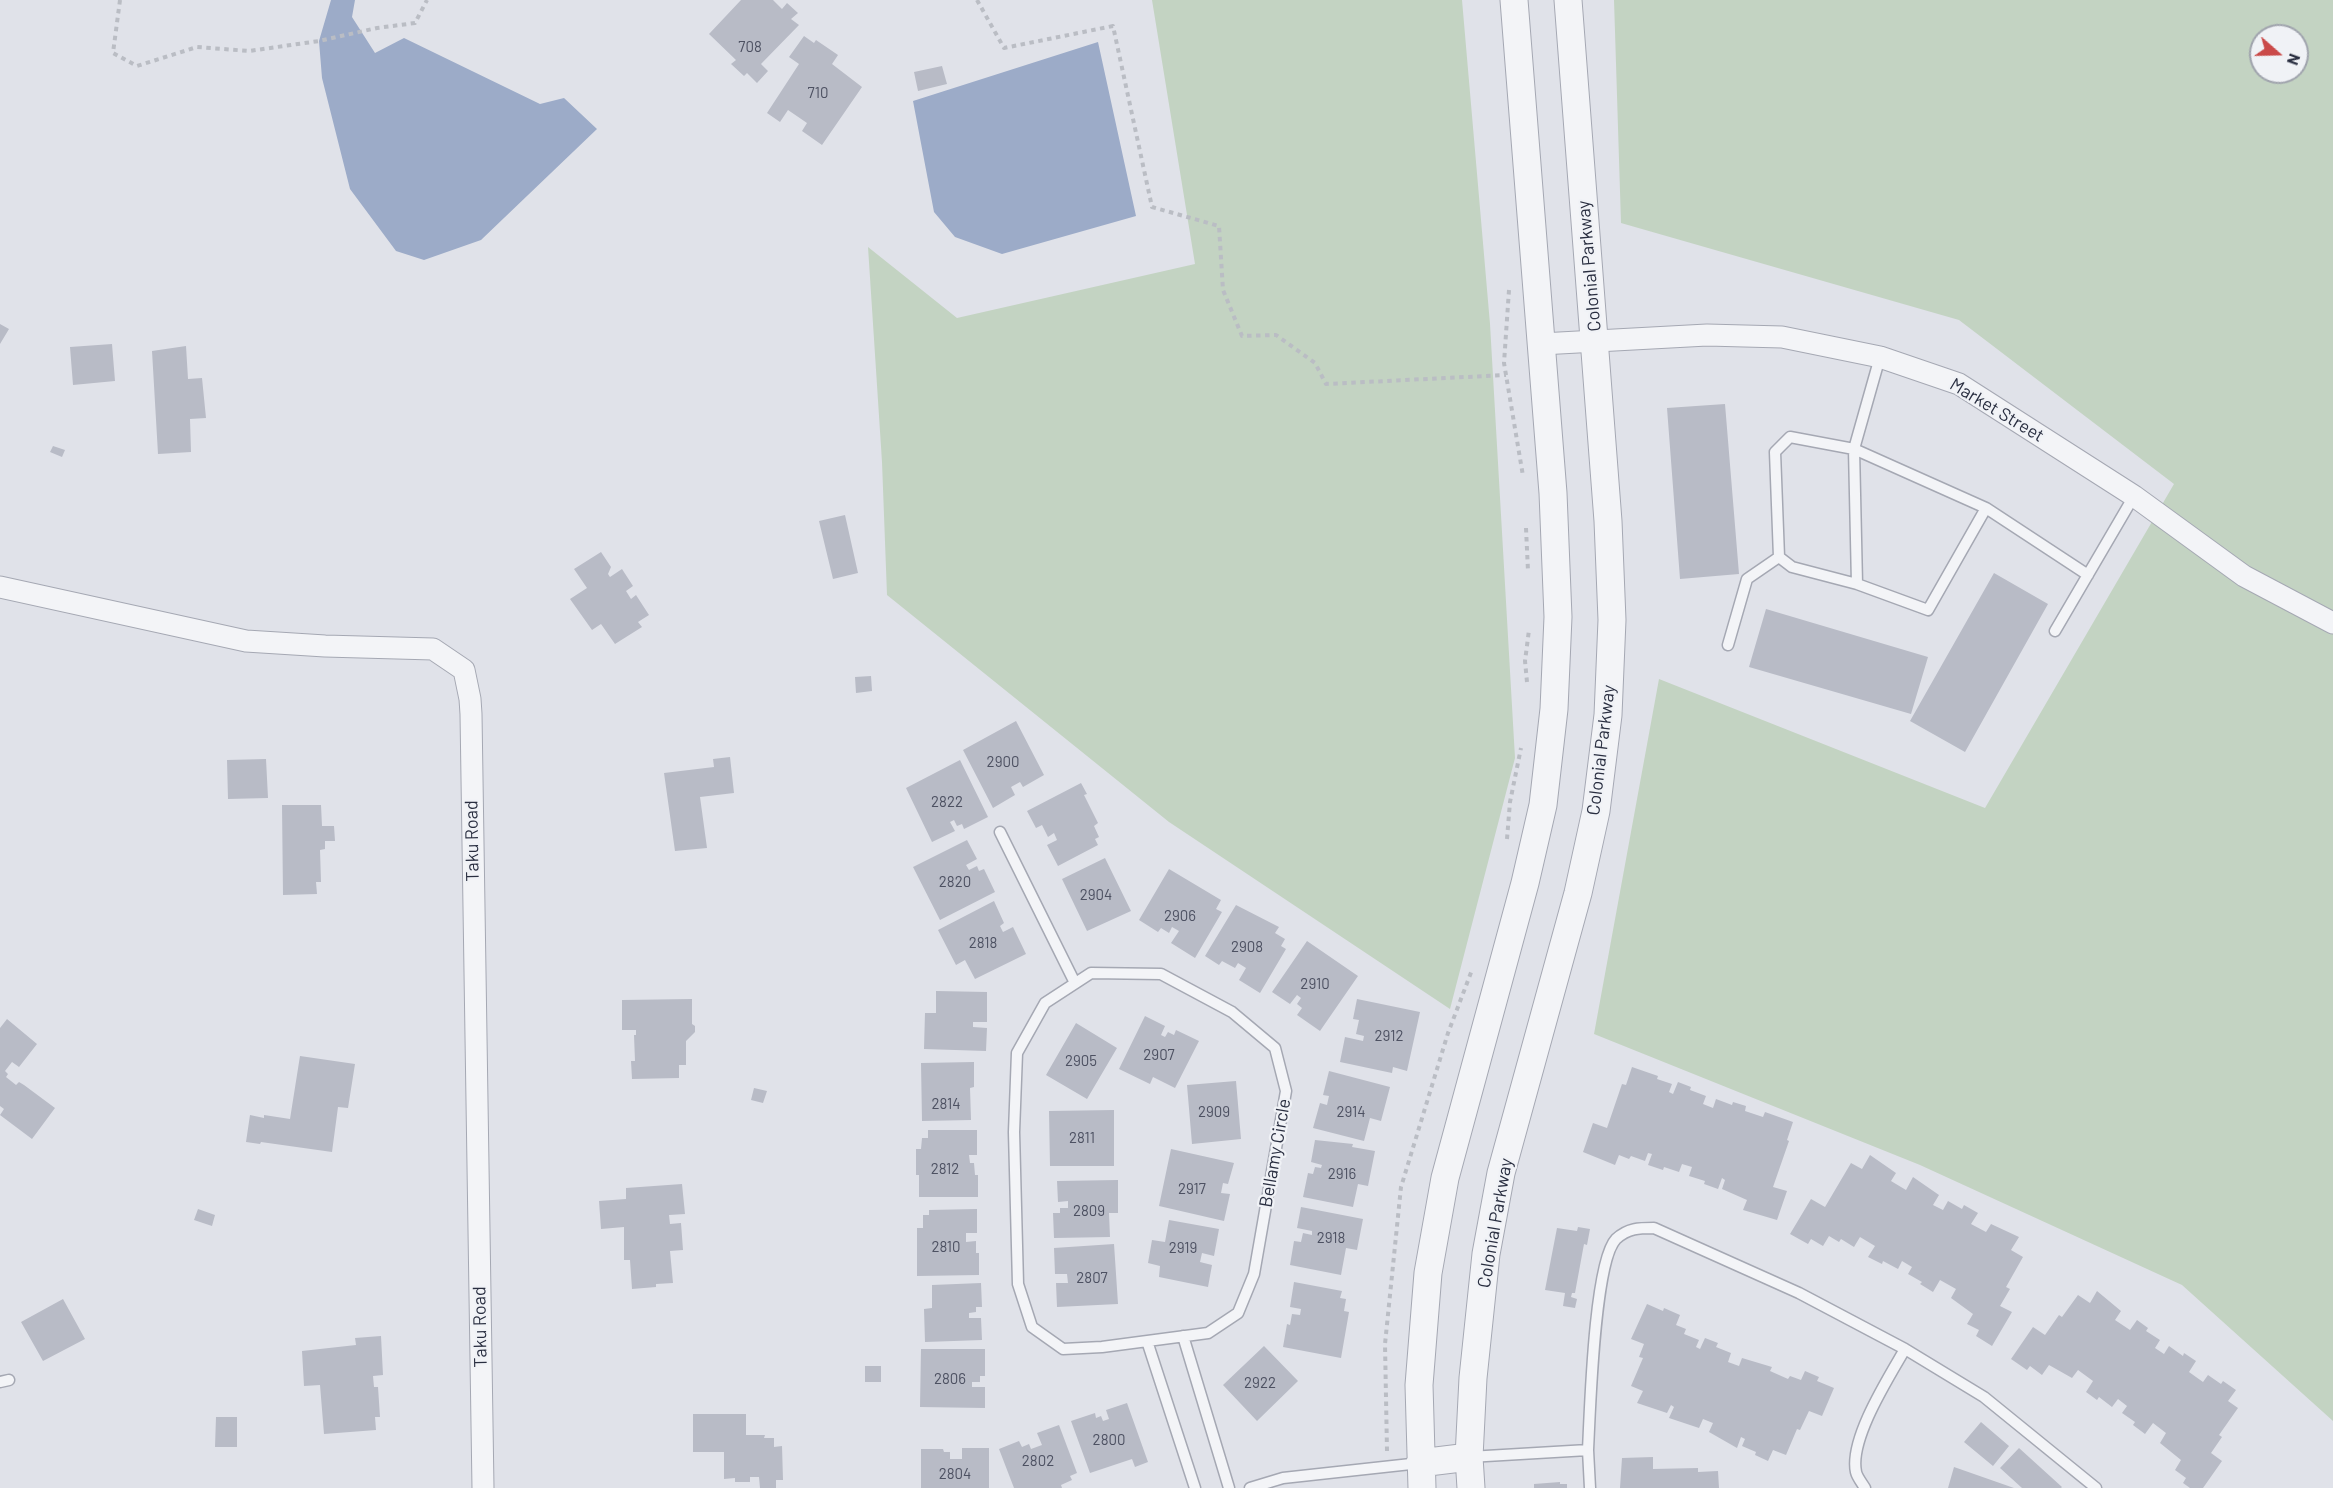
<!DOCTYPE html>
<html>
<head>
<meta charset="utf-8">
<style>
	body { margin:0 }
	#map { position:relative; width:2333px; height:1488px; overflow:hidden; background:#e0e2e9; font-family:Barlow,sans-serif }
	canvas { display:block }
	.north { position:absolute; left:2249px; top:24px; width:60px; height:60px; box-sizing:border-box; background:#f0f2f6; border:2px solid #a0a4ad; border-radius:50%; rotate:110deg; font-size:16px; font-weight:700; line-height:24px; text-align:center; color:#292e40 }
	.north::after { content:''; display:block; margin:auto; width:21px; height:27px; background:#ca4a49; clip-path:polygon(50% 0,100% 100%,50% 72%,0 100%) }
</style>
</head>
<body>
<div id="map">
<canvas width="2333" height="1488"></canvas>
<div class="north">N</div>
</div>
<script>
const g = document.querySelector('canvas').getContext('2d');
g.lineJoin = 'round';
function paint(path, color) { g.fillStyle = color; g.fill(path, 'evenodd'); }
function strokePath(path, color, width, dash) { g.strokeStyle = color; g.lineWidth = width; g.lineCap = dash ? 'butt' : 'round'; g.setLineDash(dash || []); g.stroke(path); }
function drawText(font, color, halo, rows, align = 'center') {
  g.font = font + ' Barlow,sans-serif'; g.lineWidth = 4.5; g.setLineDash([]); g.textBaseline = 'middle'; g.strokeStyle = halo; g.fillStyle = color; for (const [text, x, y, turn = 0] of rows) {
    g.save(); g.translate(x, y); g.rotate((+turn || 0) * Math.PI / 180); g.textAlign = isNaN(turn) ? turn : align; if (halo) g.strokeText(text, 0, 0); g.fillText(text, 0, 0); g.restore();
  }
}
paint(new Path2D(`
	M1152,0H1462L1490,324L1515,758L1450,1009L1169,822L887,595L882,462L868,247L957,318L1195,264Z
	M1614,0H2333V1421L2182,1285L1920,1165L1594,1034L1659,679L1985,808L2174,484L1959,320L1621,223ZM2261,36H2297V72H2261Z`), '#c3d3c2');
paint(new Path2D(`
	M331,0H355L352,17L375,53L404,38L540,104L564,98L597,129L481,240L424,260L396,251L350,189L322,78L319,41Z
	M1098,42L1136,216L1002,254L955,237L934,212L913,101Z`), '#9cabc8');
paint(new Path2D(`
	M741,0H773L782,9L787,3L798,13L791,19L799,25L761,64L768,71L757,83L747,73L744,76L731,64L736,60L709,34Z
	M804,36L814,43L816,40L838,55L832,64L862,87L822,145L802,131L807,123L788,110L780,122L767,113L799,64L789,57Z
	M942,66L947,84L918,91L914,72Z
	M0,324L9,329L0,344Z
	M112,344L115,381L73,385L70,347Z
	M186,346L188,379L202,378L206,418L190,419L191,452L158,454L152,351Z
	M1725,404L1739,574L1680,579L1667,408Z
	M53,446L65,450L62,457L50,452Z
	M845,515L858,573L833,579L819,521Z
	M601,552L611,567L608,574L610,577L622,569L633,586L626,591L631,599L636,595L649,615L638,622L642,627L615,644L601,624L592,630L570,599L587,588L574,569Z
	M1994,573L2048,604L1965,752L1910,721Z
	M1766,609L1928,657L1911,714L1749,667Z
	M871,676L872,691L856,693L855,677Z
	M1016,721L1044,775L1023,787L1020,782L1011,787L1015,795L993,808L963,750Z
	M730,757L734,793L700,797L707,848L675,851L664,773L714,767L713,759Z
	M266,759L268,798L228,799L227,760Z
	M960,760L988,817L964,829L962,824L957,826L954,820L950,822L955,831L932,842L906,788Z
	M1081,783L1087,794L1084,795L1098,823L1094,826L1099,837L1095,839L1098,845L1058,866L1047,845L1057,840L1054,833L1048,837L1042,825L1036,828L1027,811Z
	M282,805H321L322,826H334L335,841H325V849L320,850L321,882H316L317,894L283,895Z
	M967,840L977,859L966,865L969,870L977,866L979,871L984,869L995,892L940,920L913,867Z
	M1105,858L1131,911L1087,931L1062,879Z
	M1169,869L1221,900L1216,909L1222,912L1195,958L1171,943L1179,931L1172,927L1169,933L1161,928L1158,932L1139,920Z
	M994,901L1004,923L1000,926L1003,932L1013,927L1026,954L975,979L965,960L956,965L938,930Z
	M1236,905L1279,927L1275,933L1285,939L1281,946L1286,949L1260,993L1239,980L1246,968L1238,963L1235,968L1222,961L1219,965L1205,956Z
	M1307,941L1358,976L1320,1031L1297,1015L1302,1008L1297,1004L1301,998L1297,995L1290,1004L1272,992Z
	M936,991L987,992V1022H973V1027L987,1028L986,1051L924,1049L925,1013H936Z
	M692,999V1024L695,1026V1032L686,1041V1065H679V1078L632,1079L631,1061H635L634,1035H636V1030H622V1000Z
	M1357,999L1420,1012L1407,1071L1393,1067L1392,1073L1340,1062L1345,1037L1363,1041L1364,1036L1356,1034L1359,1020L1353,1019Z
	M1145,1016L1165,1026L1161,1035L1165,1037L1168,1032L1174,1035L1176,1030L1199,1041L1175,1088L1153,1077L1150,1084L1119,1069Z
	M7,1019L37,1044L19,1067L12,1062L5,1071L8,1074L6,1077L16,1085L19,1082L24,1085L55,1108L32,1139L0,1115L4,1109L0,1106V1028Z
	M1076,1023L1117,1048L1087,1099L1046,1075Z
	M300,1056L355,1064L348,1108L338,1107L332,1152L261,1142L260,1144L246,1142L250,1115L264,1118V1115L290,1119Z
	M974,1062V1087L970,1088L971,1120L922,1121L921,1063Z
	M1632,1067L1658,1076L1657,1079L1672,1084L1669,1092L1673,1094L1678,1082L1691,1087L1690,1090L1706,1096L1703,1104L1713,1108L1716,1099L1732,1105L1733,1102L1746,1106L1745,1111L1763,1117L1765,1112L1793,1122L1787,1140L1789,1141L1773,1187L1787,1191L1777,1220L1743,1210L1747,1200L1722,1189L1725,1180L1722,1178L1718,1189L1704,1184L1705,1181L1689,1176L1692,1167L1682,1164L1679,1172L1664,1167L1663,1170L1648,1165L1652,1154L1648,1153L1645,1161L1631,1156L1629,1159L1619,1155L1615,1165L1583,1152L1593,1123L1607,1128L1622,1084L1626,1085Z
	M1329,1071L1390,1087L1381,1121L1370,1118L1364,1141L1313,1128L1320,1103L1327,1105L1329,1096L1323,1095Z
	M1236,1081L1241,1139L1192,1144L1187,1085Z
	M754,1088L767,1091L763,1103L751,1100Z
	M1114,1110V1166H1050L1049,1111Z
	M928,1130H977V1155H969L970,1163H974L975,1175H978V1197H919V1175H916V1149H921L922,1138H928Z
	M1315,1140L1353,1144L1352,1147L1375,1151L1368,1186L1358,1184L1353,1207L1303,1197L1308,1173L1313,1174L1315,1167L1321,1168L1322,1165L1311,1162Z
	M1171,1149L1234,1163L1228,1184L1223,1183L1221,1193L1230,1194L1224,1221L1159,1206Z
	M1870,1155L1896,1173L1891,1181L1906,1190L1913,1177L1939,1195L1933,1205L1943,1210L1948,1201L1962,1209L1964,1205L1978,1213L1971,1224L1986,1232L1991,1224L2019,1237L2011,1250L2023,1257L2006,1287L2010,1289L2000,1306L2012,1312L1992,1346L1976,1336L1979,1330L1967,1324L1973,1314L1951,1298L1956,1289L1940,1280L1933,1292L1920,1284L1922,1282L1908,1274L1912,1267L1902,1261L1898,1269L1883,1261L1882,1264L1868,1257L1875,1246L1860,1237L1854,1247L1841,1239L1839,1242L1829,1236L1823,1246L1811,1239L1808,1244L1790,1234L1811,1199L1825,1207L1851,1163L1862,1169Z
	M1118,1180V1213H1109L1110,1237L1054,1238L1053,1213H1060V1208H1068V1201L1058,1202L1057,1181Z
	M682,1184L685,1214L669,1215L670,1224L681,1223L683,1250L670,1251L673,1283L656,1284V1287L632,1289L630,1260H624V1227L601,1229L599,1201L626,1199V1188Z
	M1301,1207L1363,1219L1357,1250L1346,1248L1341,1275L1290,1265L1294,1241L1301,1242L1303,1233L1312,1235V1231L1297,1228Z
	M198,1209L215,1215L212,1226L194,1220Z
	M977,1209V1233H966V1242L976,1241V1253H979V1275L917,1276V1228H923V1215H929V1210Z
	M1169,1220L1219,1229L1214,1256L1202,1253L1200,1262L1212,1265L1208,1287L1159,1277L1160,1266L1148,1263L1152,1240L1165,1242Z
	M1578,1227L1590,1229L1587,1245L1584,1244L1575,1293H1572L1571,1297L1577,1299L1575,1308L1563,1306L1565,1293L1545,1290L1557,1228L1577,1231Z
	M1114,1244L1118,1304L1057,1307L1056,1283H1068L1067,1274H1055L1054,1248Z
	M1294,1282L1342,1291L1340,1298L1346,1299L1344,1311L1349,1312L1341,1358L1283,1347L1287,1324L1290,1325L1292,1314L1300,1315L1301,1309L1290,1307Z
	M981,1283L982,1307H976V1312L969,1313V1318H981L982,1340L925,1342L924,1309L932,1308V1285Z
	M2097,1291L2121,1311L2115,1320L2130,1330L2137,1320L2148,1328L2146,1331L2160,1340L2155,1348L2164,1354L2169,1346L2183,1356L2184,1353L2196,1361L2189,1372L2203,1382L2208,1375L2221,1384L2223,1381L2236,1390L2228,1401L2238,1408L2219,1435L2222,1437L2211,1453L2222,1461L2203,1488H2190L2183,1483L2186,1478L2175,1470L2181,1460L2160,1443L2166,1433L2153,1423L2145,1434L2133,1425L2135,1422L2122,1413L2127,1406L2118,1399L2112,1407L2099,1397L2097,1400L2086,1392L2093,1381L2078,1370L2072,1378L2049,1365L2042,1375L2030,1366L2027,1370L2011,1359L2033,1327L2045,1335L2059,1315L2062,1317L2078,1295L2090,1303Z
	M63,1299L85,1339L43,1361L21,1322Z
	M1647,1304L1663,1311L1664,1308L1680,1315L1676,1325L1686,1329L1684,1334L1699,1340L1696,1347L1700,1349L1705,1338L1718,1343L1716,1347L1731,1353L1728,1362L1739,1366L1742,1358L1772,1367L1770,1371L1788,1379L1790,1376L1801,1380L1805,1371L1819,1377L1817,1381L1834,1388L1822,1416L1809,1411L1800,1430L1797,1429L1786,1455L1773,1450L1768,1461L1755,1455L1756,1452L1742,1446L1745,1439L1741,1437L1737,1448L1709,1432L1713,1423L1703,1419L1699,1428L1669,1418L1674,1407L1671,1405L1667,1413L1637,1403L1643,1391L1631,1386L1643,1358L1639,1357L1644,1344L1631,1339Z
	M381,1336L383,1375L373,1376L374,1387H378L380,1417H375L376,1430L324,1434L320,1385L304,1386L302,1351L356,1345L355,1338Z
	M1264,1346L1298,1381L1257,1421L1223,1385Z
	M921,1349H985V1376H980V1382H972V1387H985V1408L920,1407Z
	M865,1366H881V1382H865Z
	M1127,1403L1148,1462L1135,1467L1132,1459L1090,1473L1071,1421L1095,1413L1096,1418L1101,1416L1103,1421L1109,1419L1106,1410Z
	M693,1414H746V1435H765L764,1438H774V1447L782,1446L783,1480H776V1488H760L759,1477H750V1482H735V1478L724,1479V1452H693Z
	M216,1417H237V1447H215Z
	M1981,1422L2009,1446L1993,1466L1964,1442Z
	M1059,1425L1077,1473L1070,1476L1072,1480L1061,1485L1062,1488H1014L999,1449L1019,1441L1022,1447L1029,1444L1031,1449L1042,1445L1037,1433Z
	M962,1448H989V1488H921V1449H943L944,1452H950V1459H962Z
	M2019,1448L2062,1487L2061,1488H2022L2000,1468Z
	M1653,1457V1469L1698,1468V1472L1718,1471L1719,1488H1620L1622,1458Z
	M1954,1467L2014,1488H1948Z
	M1560,1482V1484H1567V1488H1534V1484Z`), '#b8bbc6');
const service = new Path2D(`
	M1986,508L1928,610L1857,584L1792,567L1779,557L1775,452L1790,437L1854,449L1986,508L2088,575
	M1857,584L1854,449L1880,357
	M2055,631L2134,496
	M1728,645L1747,579L1779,557
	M1000,832L1075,983
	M1091,973L1161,974L1232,1012L1275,1048L1286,1091L1254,1274L1238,1313L1208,1333L1102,1347L1063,1349L1032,1327L1018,1284L1014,1132L1017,1053L1045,1003Z
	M1183,1336L1229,1488
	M1147,1341L1195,1488
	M0,1382L9,1380
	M1588,1450L1590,1488
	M1469,1457L1588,1450C1590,1412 1594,1262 1616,1239C1628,1228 1639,1228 1654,1228L1799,1293L1905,1349
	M1250,1488L1283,1478L1420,1463
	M1865,1488C1862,1483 1857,1477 1856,1472C1849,1439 1889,1377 1905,1349L1984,1397L2096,1488`);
const minor = new Path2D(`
	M1541,344L1707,335L1782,337L1880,357L1959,384L2134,496L2244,576L2333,623
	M0,587L246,641L325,646L433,649L464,670L470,699L471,714L483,1488`);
const tertiary = new Path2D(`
	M1420,1463L1469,1457
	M1422,1488L1419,1385L1428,1273L1445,1178L1525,883L1543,805L1554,709L1558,617L1553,493L1514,0
	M1471,1488L1469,1457L1473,1378L1486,1254L1501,1173L1578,893L1596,811L1608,715L1612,620L1608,521L1568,0`);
strokePath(service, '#a5a8b3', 13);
strokePath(minor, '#a5a8b3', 23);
strokePath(tertiary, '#a5a8b3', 29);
strokePath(new Path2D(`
	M120,0L113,53L137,66L197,47L249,51L319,41L377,28L415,23L427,0
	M977,0L1004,48L1113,26L1152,207L1219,226L1223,290L1242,336L1276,335L1315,363L1326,384L1506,375
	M1509,290L1504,363L1523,476
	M1526,528L1528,571
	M1527,682L1525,661L1529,630
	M1507,839L1510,802L1521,748
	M1387,1451L1385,1344L1401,1187L1448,1033L1472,970`), '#babdc4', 4, [4.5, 4.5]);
strokePath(service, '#f3f4f7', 10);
strokePath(minor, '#f3f4f7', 21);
strokePath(tertiary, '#f3f4f7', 27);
drawText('15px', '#4d5162', null, [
	["708",750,47],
	["710",818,93],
	["2900",1003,762],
	["2822",947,802],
	["2820",955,882],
	["2904",1096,895],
	["2906",1180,916],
	["2818",983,943],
	["2908",1247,947],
	["2910",1315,984],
	["2912",1389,1036],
	["2907",1159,1055],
	["2905",1081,1061],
	["2814",946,1104],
	["2909",1214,1112],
	["2914",1351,1112],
	["2811",1082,1138],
	["2812",945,1169],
	["2916",1342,1174],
	["2917",1192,1189],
	["2809",1089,1211],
	["2918",1331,1238],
	["2810",946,1247],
	["2919",1183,1248],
	["2807",1092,1278],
	["2806",950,1379],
	["2922",1260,1383],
	["2800",1109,1440],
	["2802",1038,1461],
	["2804",955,1474]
]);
drawText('18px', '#292e40', '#f0f2f6', [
	["Colonial Parkway",1589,266,-95],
	["Market Street",1997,410,31],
	["Colonial Parkway",1601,750,-83],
	["Taku Road",472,841,-91],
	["Bellamy Circle",1275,1153,-80],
	["Colonial Parkway",1495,1223,-80],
	["Taku Road",480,1327,-91]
]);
</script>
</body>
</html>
